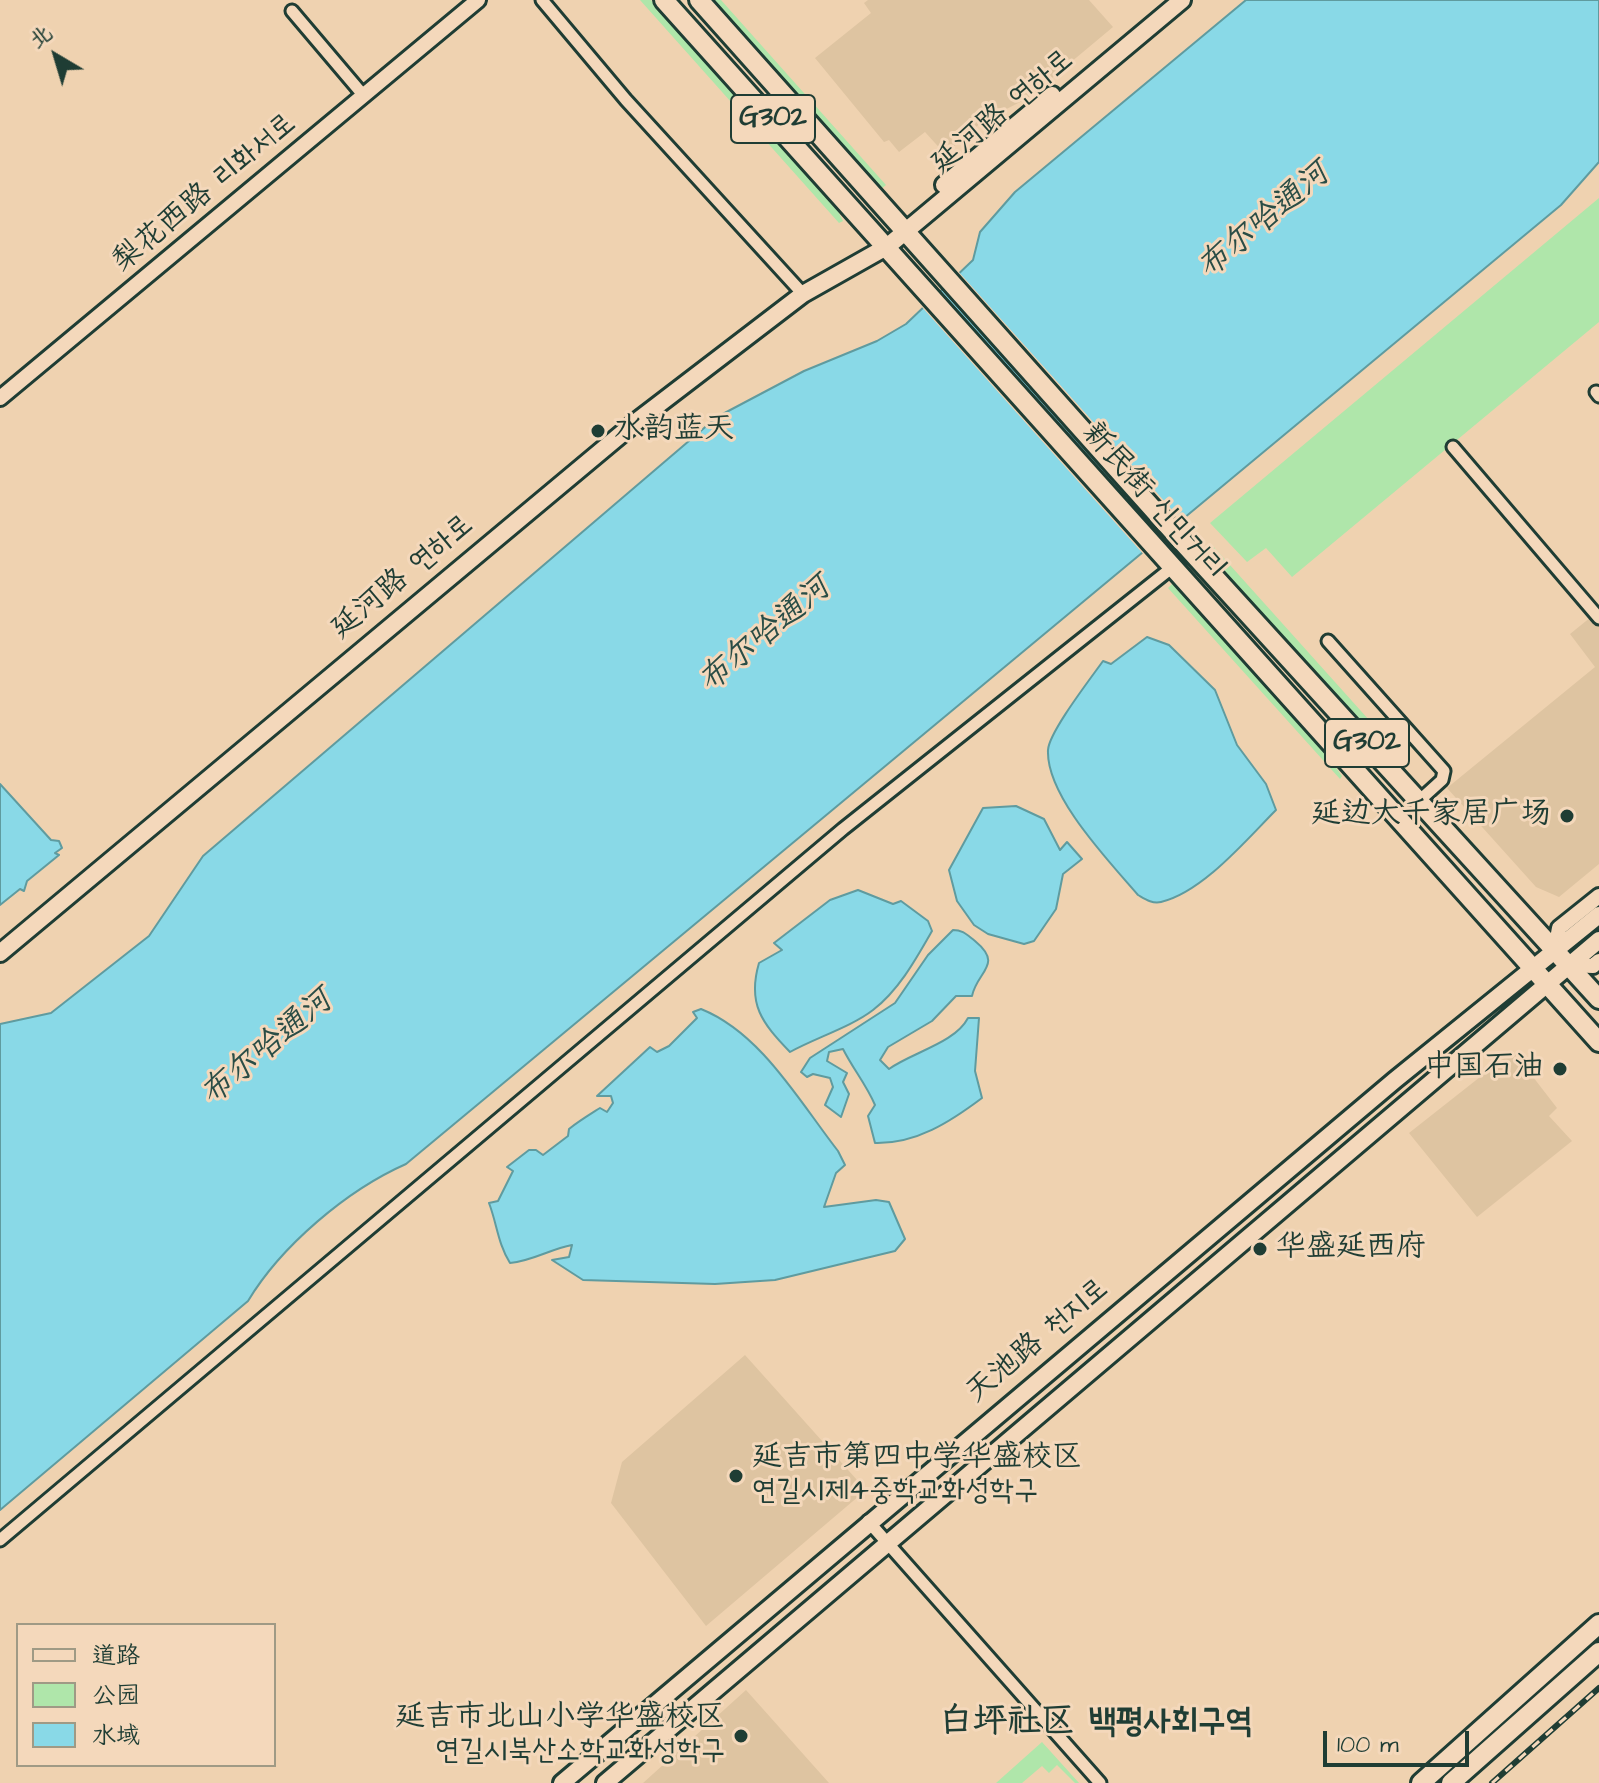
<!DOCTYPE html>
<html>
<head>
<meta charset="utf-8">
<style>
	body { margin:0 }
	#map { position:relative; width:1599px; height:1783px; overflow:hidden; background:#efd2b0; font-family:"Architects Daughter","LXGW WenKai TC",sans-serif }
	canvas { display:block }
	.legend { position:absolute; left:16px; top:1623px; width:260px; height:144px; box-sizing:border-box; background:#f4d8bb; border:2px solid #9f9a85; margin:0; padding:10px 14px; list-style:none; font-size:24px; color:#1f3d34 }
	.legend li { display:flex; align-items:center; gap:16px; height:40px }
	.legend b { width:40px; border:2px solid #9f9a85 }
	.north { position:absolute; left:16px; top:16px; width:80px; height:80px; -webkit-text-stroke:6px #f4d8bb; paint-order:stroke; rotate:322deg; font-size:22px; font-weight:700; line-height:32px; text-align:center; color:#1f3d34 }
	.north::after { content:''; display:block; margin:auto; width:28px; height:36px; background:#1f3d34; clip-path:polygon(50% 0,100% 100%,50% 72%,0 100%) }
	.scale { position:absolute; left:1323px; top:1731px; width:146px; height:36px; box-sizing:border-box; border:4px solid #1f3d34; border-top:0; padding-left:10px; font-size:24px; line-height:28px; white-space:nowrap; color:#1f3d34; -webkit-text-stroke:6px #f4d8bb; paint-order:stroke }
</style>
</head>
<body>
<div id="map">
<canvas width="1599" height="1783"></canvas>
<ul class="legend">
<li><b style="height:10px;background:#f4d8bb"></b>道路</li>
<li><b style="height:22px;background:#afe6aa"></b>公园</li>
<li><b style="height:22px;background:#89d9e7"></b>水域</li>
</ul>
<div class="north">北</div>
<div class="scale">100 m</div>
</div>
<script>
const g = document.querySelector('canvas').getContext('2d');
g.lineJoin = 'round';
function paint(path, color) { g.fillStyle = color; g.fill(path, 'evenodd'); }
function strokePath(path, color, width, dash) { g.strokeStyle = color; g.lineWidth = width; g.lineCap = dash ? 'butt' : 'round'; g.setLineDash(dash || []); g.stroke(path); }
function drawText(font, color, halo, rows, align = 'center') {
  g.font = font + ' "Architects Daughter","LXGW WenKai TC","Poor Story",sans-serif'; g.lineWidth = 6; g.setLineDash([]); g.textBaseline = 'middle'; g.strokeStyle = halo; g.fillStyle = color; for (const [text, x, y, turn = 0] of rows) {
    g.save(); g.translate(x, y); g.rotate((+turn || 0) * Math.PI / 180); g.textAlign = isNaN(turn) ? turn : align; if (halo) g.strokeText(text, 0, 0); g.fillText(text, 0, 0); g.restore();
  }
}
paint(new Path2D(`
	M868,0H1089L1113,27L1028,98L983,121L945,154L925,132L899,152L889,140L884,142L815,58L871,13L864,3Z
	M1591,617L1599,627V864L1559,897L1536,887L1447,788L1595,667L1570,634Z
	M1513,1051L1557,1108L1549,1116L1572,1141L1477,1217L1409,1133Z
	M745,1355L866,1490L706,1626L611,1503L622,1462Z
	M746,1690L829,1783H643Z`), '#dec4a1');
paint(new Path2D(`
	M640,0H651L838,211L843,221L839,223Z
	M711,0H721L886,185L880,190Z
	M1599,198V322L1292,577L1266,548L1247,562L1210,523Z
	M1212,545L1387,740L1384,743L1358,719L1208,554Z
	M1174,582L1319,744L1342,776L1340,779L1168,588Z
	M1042,1742L1079,1783H1075L1057,1765L1049,1773L1042,1766L1022,1783H996Z`), '#afe6aa');
const water = new Path2D(`
	M1246,0H1599V162L1561,205L406,1164C347,1190 281,1246 248,1301L0,1510V1024L51,1013L149,936L203,856L717,417L804,371L877,341L906,324L973,260L980,232L1015,192Z
	M1147,637L1169,645L1215,690L1237,745L1266,784L1276,810C1247,839 1203,892 1161,902C1152,904 1145,899 1138,895C1109,861 1046,796 1048,750C1049,732 1091,678 1103,661L1111,664Z
	M0,784L51,840L59,841L62,848L55,853L59,855L27,881L24,891L20,889L0,905Z
	M1016,806L1044,819L1060,850L1067,842L1082,859L1063,874L1056,909L1034,941L1024,944L988,934L974,925L957,901L949,870L983,808Z
	M858,890L893,904L901,901L928,921L932,931C916,959 899,990 873,1010C851,1027 815,1038 790,1052C762,1023 747,1004 759,963L782,950L774,943L830,900Z
	M953,930C963,930 967,935 975,941C1004,965 977,971 972,996H956L932,1021L888,1047L880,1060L889,1069C913,1052 955,1043 968,1018H979L975,1071L982,1098C950,1122 916,1144 875,1143L868,1116L875,1105C866,1084 853,1069 843,1049L829,1052L827,1061L847,1073L843,1082L849,1094L841,1117L825,1105L833,1087L830,1078L813,1074L807,1077L801,1072L810,1058L895,1003L928,955Z
	M701,1009C761,1033 799,1101 838,1151L845,1165L836,1173L824,1207L876,1200L889,1202L905,1239L895,1251L775,1280L715,1284L583,1280L552,1260L569,1257L572,1245C550,1249 533,1261 510,1263C498,1244 497,1224 489,1203L498,1201L513,1171L507,1167L529,1150H536L543,1155L568,1136L569,1129C579,1121 589,1115 600,1108L607,1112L613,1103L611,1096H597L650,1047L657,1052L669,1046L697,1018L693,1012Z`);
paint(water, '#89d9e7');
strokePath(water, '#5f9b9f', 2);
paint(new Path2D(`
	M957,270L1184,523L1167,538L941,286Z
	M937,290L1162,541L1145,556L921,306Z`), '#efd2b0');
const minor = new Path2D(`
	M542,0L626,100L803,294
	M292,11L364,96
	M1596,392L1599,396
	M1453,447L1599,618
	M1328,641L1444,771L1442,780L1420,800
	M868,1521L1100,1783
	M0,1540L843,829L1174,566`);
const tertiary = new Path2D(`
	M0,398L478,0
	M1555,950L1559,928L1599,896
	M1569,965L1593,966L1599,961`);
const secondary = new Path2D(`
	M944,185L1052,95
	M0,953L637,421L803,294L888,246L1182,0
	M562,1783L1395,1080L1599,915
	M605,1783L1599,940`);
const trunk = new Path2D(`
	M664,0L1599,1042
	M699,0L1177,536L1599,999
	M1421,1783L1599,1624
	M1451,1783L1599,1652`);
strokePath(minor, '#1f3d34', 17);
strokePath(tertiary, '#1f3d34', 20);
strokePath(secondary, '#1f3d34', 22);
strokePath(trunk, '#1f3d34', 24);
strokePath(minor, '#f4d8bb', 11);
strokePath(tertiary, '#f4d8bb', 14);
strokePath(secondary, '#f4d8bb', 16);
strokePath(trunk, '#f4d8bb', 18);
const rail = new Path2D(`
	M1492,1783L1599,1688`);
strokePath(rail, '#1f3d34', 6);
strokePath(rail, '#f4d8bb', 3, [9]);
for (const [x, y, r, color] of [
	[598,431,8,"#1f3d34"],
	[1567,816,8,"#1f3d34"],
	[1560,1069,8,"#1f3d34"],
	[1260,1249,8,"#1f3d34"],
	[736,1476,8,"#1f3d34"],
	[741,1736,8,"#1f3d34"]
]) { const dot = new Path2D(); dot.arc(x, y, r, 0, 2 * Math.PI); g.fillStyle = color; g.fill(dot); strokePath(dot, '#f4d8bb', 3); }
for (const [x, y, w] of [
	[773,119,84],
	[1367,743,84]
]) { const box = new Path2D(); box.roundRect(x - w / 2, y - 24, w, 48, 6); g.fillStyle = '#f4d8bb'; g.fill(box); strokePath(box, '#1f3d34', 2); }
drawText('bold 28px', '#1f3d34', null, [
	["G302",773,119],
	["G302",1367,743]
]);
drawText('30px', '#1f3d34', '#f4d8bb', [
	["延河路 연하로",1003,113,-40],
	["梨花西路 리화서로",205,194,-40],
	["新民街 신민거리",1153,502,48],
	["延河路 연하로",403,578,-40],
	["天池路 천지로",1038,1342,-40]
]);
drawText('30px', '#1f3d34', '#f4d8bb', [
	["水韵蓝天",614,431],
	["延边大千家居广场",1551,816,"right"],
	["中国石油",1544,1069,"right"],
	["华盛延西府",1276,1249],
	["延吉市第四中学华盛校区",752,1459],
	["연길시제4중학교화성학구",752,1493],
	["延吉市北山小学华盛校区",725,1719,"right"],
	["연길시북산소학교화성학구",725,1753,"right"]
], 'left');
drawText('italic 32px', '#2a4d46', '#f4d8bb', [
	["布尔哈通河",1265,222,-40],
	["布尔哈通河",766,636,-40],
	["布尔哈通河",268,1049,-40]
]);
drawText('bold 34px', '#1f3d34', '#f4d8bb', [
	["白坪社区 백평사회구역",1096,1724]
]);
</script>
</body>
</html>
